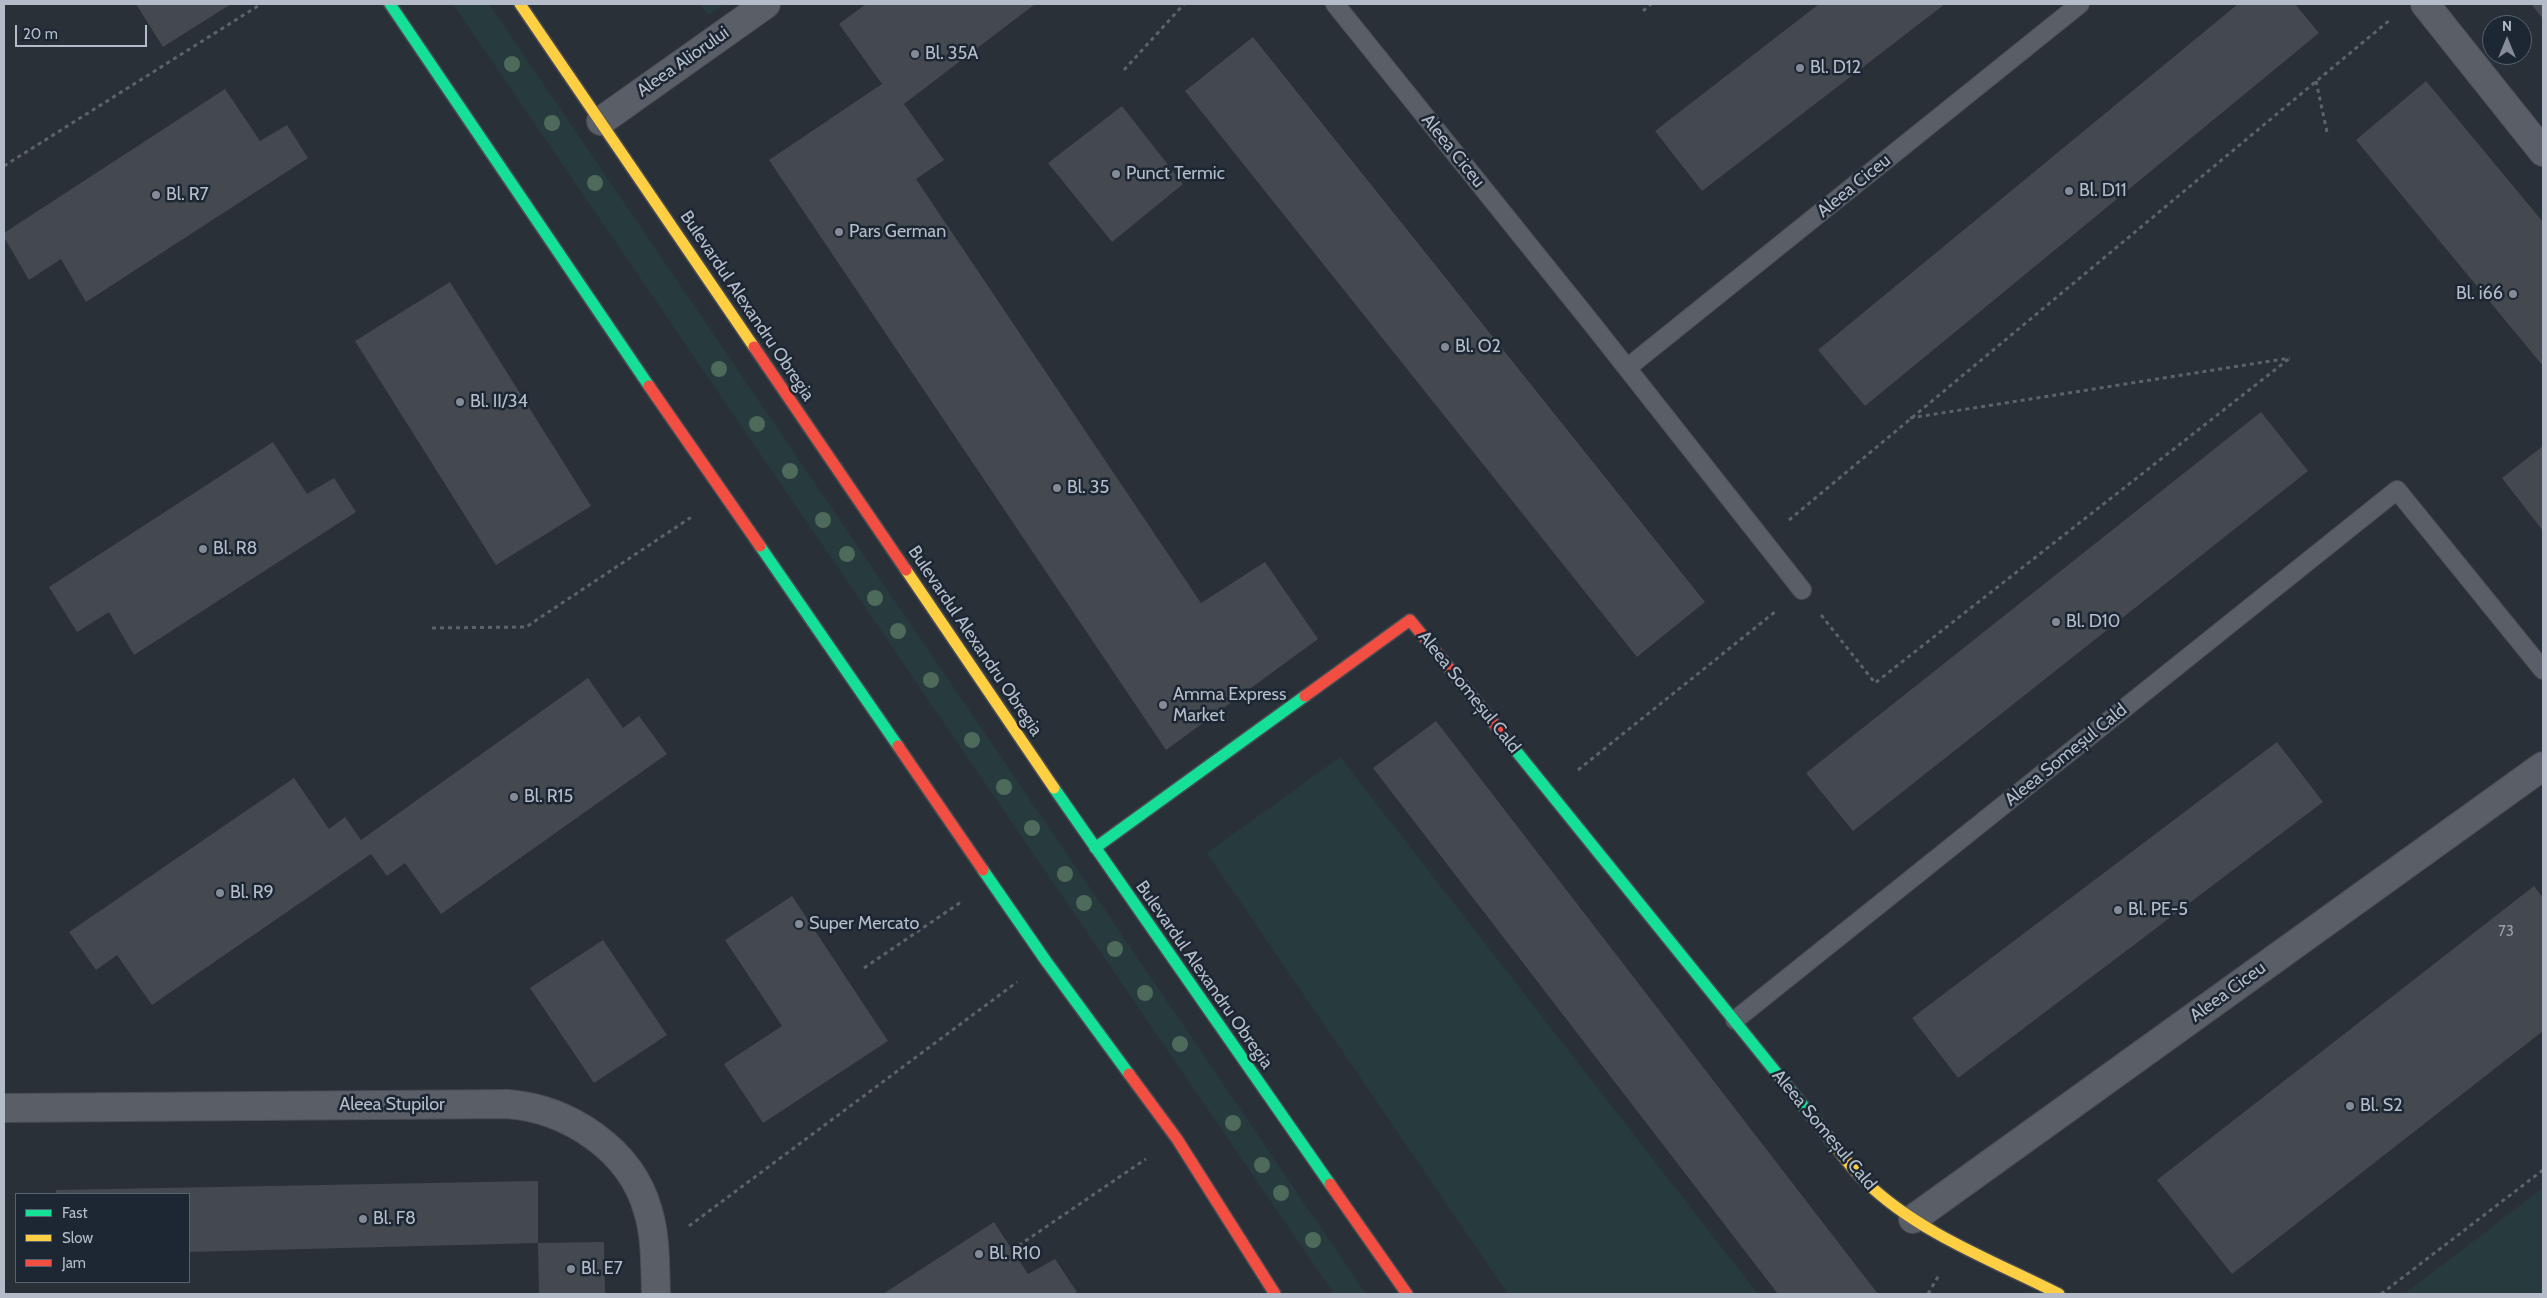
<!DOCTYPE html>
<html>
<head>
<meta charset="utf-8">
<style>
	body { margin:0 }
	#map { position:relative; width:2547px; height:1298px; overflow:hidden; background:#2a3038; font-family:Cabin,sans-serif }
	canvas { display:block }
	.frame { position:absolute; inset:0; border:5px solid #b4bcc9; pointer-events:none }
	.legend { position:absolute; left:15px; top:1193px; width:175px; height:90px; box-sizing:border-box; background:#1d2633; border:1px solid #59626f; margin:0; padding:6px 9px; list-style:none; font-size:15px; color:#b4bcc9 }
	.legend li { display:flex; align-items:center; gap:10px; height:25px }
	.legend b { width:25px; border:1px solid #59626f }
	.north { position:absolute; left:2482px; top:15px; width:50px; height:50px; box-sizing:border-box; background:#1d2633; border:1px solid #59626f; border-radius:50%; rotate:0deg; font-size:14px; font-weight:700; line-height:20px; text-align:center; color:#b4bcc9 }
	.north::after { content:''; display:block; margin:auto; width:18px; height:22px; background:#848b96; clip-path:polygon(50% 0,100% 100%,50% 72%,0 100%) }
	.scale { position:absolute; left:15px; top:25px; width:132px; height:22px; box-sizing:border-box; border:2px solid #b4bcc9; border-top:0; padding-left:6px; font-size:15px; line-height:18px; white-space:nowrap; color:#b4bcc9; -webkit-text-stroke:4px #1d2633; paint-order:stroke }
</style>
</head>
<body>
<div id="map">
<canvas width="2547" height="1298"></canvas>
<div class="frame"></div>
<ul class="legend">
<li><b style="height:6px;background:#16e098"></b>Fast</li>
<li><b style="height:6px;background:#ffcf43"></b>Slow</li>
<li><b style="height:6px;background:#f24e42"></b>Jam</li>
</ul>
<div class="north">N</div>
<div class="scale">20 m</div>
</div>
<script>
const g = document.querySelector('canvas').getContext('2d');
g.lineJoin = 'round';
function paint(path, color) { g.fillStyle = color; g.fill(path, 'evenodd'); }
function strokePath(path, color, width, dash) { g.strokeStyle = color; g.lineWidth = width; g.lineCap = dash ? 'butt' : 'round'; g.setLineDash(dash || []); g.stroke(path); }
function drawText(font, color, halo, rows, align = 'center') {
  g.font = font + ' Cabin,sans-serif'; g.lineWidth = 5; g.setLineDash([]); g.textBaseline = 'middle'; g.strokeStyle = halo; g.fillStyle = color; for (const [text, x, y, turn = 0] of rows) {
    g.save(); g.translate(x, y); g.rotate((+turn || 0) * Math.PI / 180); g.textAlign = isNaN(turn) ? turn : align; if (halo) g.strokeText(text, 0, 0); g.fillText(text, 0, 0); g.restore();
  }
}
paint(new Path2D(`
	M453,4H489L1366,1294H1334Z
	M700,4H724L708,15Z
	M1340,757L1758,1294H1508L1207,853Z
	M2543,1188V1294H2403H2404Z`), '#273a3e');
paint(new Path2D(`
	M136,4H231L163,47Z
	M866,4H1035L904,104L944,160L916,179L1201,603L1265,562L1318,639L1166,750L769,160L882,84L839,24Z
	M1819,4H1945L1702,191L1655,131Z
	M2238,4H2295L2319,33L1865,406L1818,350Z
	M2531,4H2543V19Z
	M1253,37L1705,602L1637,657L1185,91Z
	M2426,81L2543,222V366L2356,140Z
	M225,89L260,141L287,125L308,158L86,302L61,259L29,280L4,237V233Z
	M1122,106L1183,184L1112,242L1048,163Z
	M450,282L591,506L496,565L355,341Z
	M2261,412L2308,471L1853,831L1806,773Z
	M273,442L307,494L334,478L356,512L134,655L109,612L77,632L49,587Z
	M2543,446V531L2502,478Z
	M588,678L623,728L639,716L667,754L441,914L405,863L387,876L371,854L152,1005L117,955L96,970L69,932L294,778L329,829L345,817L361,840Z
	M1436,721L1878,1294H1778L1373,768Z
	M2277,742L2323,802L1958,1078L1912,1018Z
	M2534,886L2543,898V1031L2232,1274L2157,1180Z
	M792,896L888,1041L763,1123L724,1064L782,1026L725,940Z
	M603,940L667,1035L594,1083L530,988Z
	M538,1181V1243L604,1242L605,1294H539L538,1243L189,1252V1194H56V1190Z
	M994,1222L1028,1274L1055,1259L1077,1292L1073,1294H883Z`), '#444950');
const lane = new Path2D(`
	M1335,4L1593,325L1802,590
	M1627,368L2080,4
	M1735,1020L2397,490L2543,670`);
const street = new Path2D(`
	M2425,4L2543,152
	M601,121L766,4
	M4,1108L508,1104C568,1109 631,1149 648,1211C656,1237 655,1267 656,1294
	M1913,1219L2543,766`);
const fast = new Path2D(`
	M390,4L649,386
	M760,546L898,746
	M1504,736L1826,1134
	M1054,788L1330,1184
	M1095,848L1305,696
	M983,870L1046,961L1129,1074`);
const slow = new Path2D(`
	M520,4L754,347
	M906,570L1054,788
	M1826,1134C1839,1150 1850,1168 1865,1181C1918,1233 1994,1261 2059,1294`);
const jam = new Path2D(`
	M754,347L906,570
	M649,386L760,546
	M1305,696L1410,620L1504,736
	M898,746L983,870
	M1129,1074L1177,1139L1275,1294
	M1330,1184L1407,1294`);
strokePath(lane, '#484c53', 20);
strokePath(street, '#484c53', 30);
strokePath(fast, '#484c53', 14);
strokePath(slow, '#484c53', 14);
strokePath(jam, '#484c53', 14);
strokePath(new Path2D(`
	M1643,11L1651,4
	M1124,70L1184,4
	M2316,81L2327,132
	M4,166L261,4
	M1910,418L2290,358
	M1789,520L2391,19
	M1821,615L1875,683L2290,358
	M432,628L526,627L693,516
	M1578,770L1776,611
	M864,968L961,902
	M689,1226L1017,982
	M1012,1250L1146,1159
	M1928,1294L1939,1275
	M2381,1294L2543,1170`), '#5d636a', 3, [4, 4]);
strokePath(lane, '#5a5e66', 18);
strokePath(street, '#5a5e66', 28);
strokePath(fast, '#16e098', 11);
strokePath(slow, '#ffcf43', 11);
strokePath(jam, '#f24e42', 11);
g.fillStyle = '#4e6a5a';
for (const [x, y] of [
	[512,64],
	[552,123],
	[595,183],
	[719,369],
	[757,424],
	[790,471],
	[823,520],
	[847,554],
	[875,598],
	[898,631],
	[931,680],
	[972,740],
	[1004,787],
	[1032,828],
	[1065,874],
	[1084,903],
	[1115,949],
	[1145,993],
	[1180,1044],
	[1233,1123],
	[1262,1165],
	[1281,1193],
	[1313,1240]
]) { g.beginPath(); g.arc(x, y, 8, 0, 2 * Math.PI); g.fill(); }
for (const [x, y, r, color] of [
	[915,54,5,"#848b96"],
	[1800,68,5,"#848b96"],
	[1116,174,5,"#848b96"],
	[2069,191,5,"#848b96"],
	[156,195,5,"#848b96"],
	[839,232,5,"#848b96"],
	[2513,294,5,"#848b96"],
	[1445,347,5,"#848b96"],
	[460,402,5,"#848b96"],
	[1057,488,5,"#848b96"],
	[203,549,5,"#848b96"],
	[2056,622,5,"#848b96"],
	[1163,705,5,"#848b96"],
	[514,797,5,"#848b96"],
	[220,893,5,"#848b96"],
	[2118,910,5,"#848b96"],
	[799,924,5,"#848b96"],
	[2350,1106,5,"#848b96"],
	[363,1219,5,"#848b96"],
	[979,1254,5,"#848b96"],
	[571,1269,5,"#848b96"]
]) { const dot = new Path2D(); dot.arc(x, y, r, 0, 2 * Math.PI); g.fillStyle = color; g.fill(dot); strokePath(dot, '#1d2633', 2); }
drawText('15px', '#989fab', null, [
	["73",2506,932]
]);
drawText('18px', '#b4bcc9', '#1d2633', [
	["Bl. 35A",925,54],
	["Bl. D12",1810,68],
	["Punct Termic",1126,174],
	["Bl. D11",2079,191],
	["Bl. R7",166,195],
	["Pars German",849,232],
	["Bl. i66",2503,294,"right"],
	["Bl. O2",1455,347],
	["Bl. II/34",470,402],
	["Bl. 35",1067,488],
	["Bl. R8",213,549],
	["Bl. D10",2066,622],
	["Amma Express",1173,695],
	["Market",1173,716],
	["Bl. R15",524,797],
	["Bl. R9",230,893],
	["Bl. PE-5",2128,910],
	["Super Mercato",809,924],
	["Bl. S2",2360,1106],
	["Bl. F8",373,1219],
	["Bl. R10",989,1254],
	["Bl. E7",581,1269]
], 'left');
drawText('18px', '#b4bcc9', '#1d2633', [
	["Aleea Aliorului",683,62,-35],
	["Aleea Ciceu",1453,151,51],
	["Aleea Ciceu",1854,186,-39],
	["Bulevardul Alexandru Obregia",747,306,56],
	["Bulevardul Alexandru Obregia",975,641,56],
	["Aleea Someșul Cald",1469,692,51],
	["Aleea Someșul Cald",2066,755,-39],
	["Bulevardul Alexandru Obregia",1204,975,55],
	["Aleea Ciceu",2228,992,-36],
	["Aleea Stupilor",392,1105],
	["Aleea Someșul Cald",1824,1130,50]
]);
</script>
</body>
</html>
